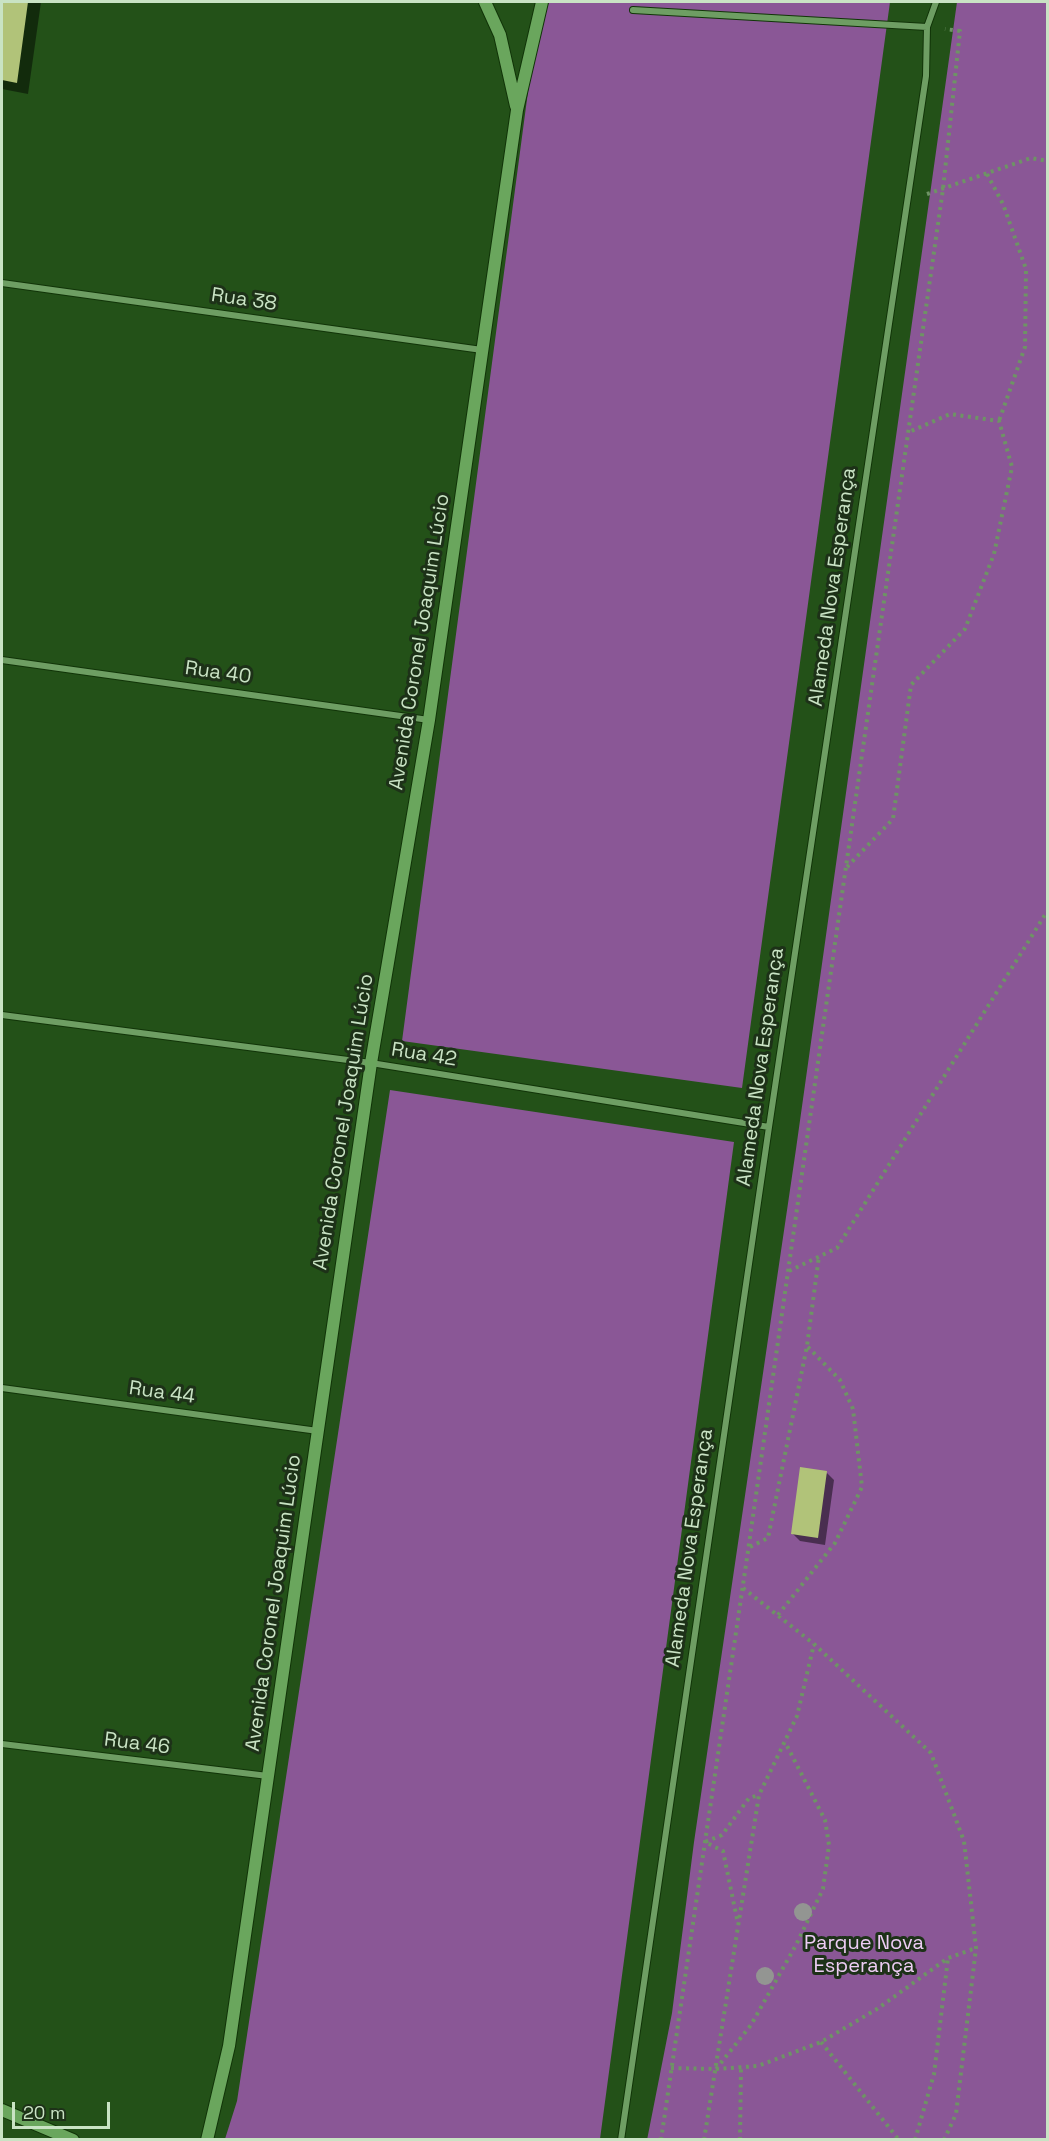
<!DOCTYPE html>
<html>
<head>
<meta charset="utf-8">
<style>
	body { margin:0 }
	#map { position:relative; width:1049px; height:2141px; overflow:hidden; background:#235118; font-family:"Space Grotesk",sans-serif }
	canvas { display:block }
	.frame { position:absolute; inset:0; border:3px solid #c9e3c4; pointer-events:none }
	.scale { position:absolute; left:12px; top:2102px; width:98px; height:27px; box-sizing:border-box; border:3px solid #c9e3c4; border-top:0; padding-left:8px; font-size:18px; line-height:21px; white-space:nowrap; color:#c9e3c4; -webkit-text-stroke:4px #1d3118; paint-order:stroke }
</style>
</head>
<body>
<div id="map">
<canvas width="1049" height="2141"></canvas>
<div class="frame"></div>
<div class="scale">20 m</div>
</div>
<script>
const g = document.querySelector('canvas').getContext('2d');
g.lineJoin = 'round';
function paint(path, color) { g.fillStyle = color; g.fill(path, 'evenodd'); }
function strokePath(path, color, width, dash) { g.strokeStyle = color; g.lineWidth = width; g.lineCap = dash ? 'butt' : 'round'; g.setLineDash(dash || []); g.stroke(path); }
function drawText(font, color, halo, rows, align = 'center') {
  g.font = font + ' "Space Grotesk",sans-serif'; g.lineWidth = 6; g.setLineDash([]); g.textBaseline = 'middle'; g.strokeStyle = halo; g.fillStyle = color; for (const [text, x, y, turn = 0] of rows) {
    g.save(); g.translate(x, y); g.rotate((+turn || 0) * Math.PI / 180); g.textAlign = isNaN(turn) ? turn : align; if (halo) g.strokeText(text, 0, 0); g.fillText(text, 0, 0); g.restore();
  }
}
paint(new Path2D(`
	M546,2H890L742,1088L402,1041L531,69Z
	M957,2H1047V2139L647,2140L672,2013L694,1842L796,1149Z
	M390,1090L734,1142L600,2139H225L237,2101Z`), '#8a5796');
paint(new Path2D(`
	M2,2H41L28,94L2,89Z
	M827,1473L834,1480L825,1545L800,1541L792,1533Z`), '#0007');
paint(new Path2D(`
	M2,2H28L17,83L2,80Z
	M800,1467L827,1471L818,1538L791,1534Z`), '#b1c379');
const street = new Path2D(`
	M633,10L927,27
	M2,283L482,350
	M2,660L429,720
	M2,1015L371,1063L769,1127
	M2,1388L318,1431
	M2,1744L268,1776
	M621,2140L769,1127L926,76L927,27L936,2`);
const secondary = new Path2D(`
	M485,2L500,35L516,106
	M2,2110L73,2140
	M207,2140L229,2046L371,1063L429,720L517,110L542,2`);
strokePath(street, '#113408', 8);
strokePath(secondary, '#113408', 14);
strokePath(new Path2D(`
	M987,174L1003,204L1026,269L1025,347L999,421
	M927,194L1031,158L1048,161
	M847,867L893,819L911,685L965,629L994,554L1012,467L999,421L950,414L909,432
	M789,1271L837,1248L1048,910
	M750,1547L768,1538L807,1346L819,1256
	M743,1588L814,1644L931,1753L964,1841L976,1948L956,2114L944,2140
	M778,1615L835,1543L862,1487L853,1409L840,1380L807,1346
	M737,1919L723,1851L705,1842L722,1835L749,1798L759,1795
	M821,2042L899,2140
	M671,2068L715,2069L758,2066L821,2042L877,2009L948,1958L976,1948
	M716,2069L751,2025L796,1945L823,1889L829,1845L825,1820L785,1742
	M661,2140L748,1551L943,189L960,31L945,29
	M704,2140L759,1795L797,1716L814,1644
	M740,2140L741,2067
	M915,2140L934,2074L948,1958`), '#6e9365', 4, [3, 4.5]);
strokePath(street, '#6e9e63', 6);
strokePath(secondary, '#6aa65d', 12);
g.fillStyle = '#939592';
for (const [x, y] of [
	[803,1912],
	[765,1976]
]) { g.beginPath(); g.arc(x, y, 9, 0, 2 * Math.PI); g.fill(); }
drawText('20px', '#c9e3c4', '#1d3118', [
	["Rua 38",244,300,8],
	["Alameda Nova Esperança",833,587,-82],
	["Avenida Coronel Joaquim Lúcio",420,642,-81],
	["Rua 40",218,673,8],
	["Rua 42",424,1055,9],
	["Alameda Nova Esperança",761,1067,-82],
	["Avenida Coronel Joaquim Lúcio",344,1122,-81],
	["Rua 44",162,1393,8],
	["Alameda Nova Esperança",690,1548,-82],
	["Avenida Coronel Joaquim Lúcio",274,1603,-82],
	["Rua 46",137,1744,7]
]);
drawText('20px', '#eecdf5', '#1d3118', [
	["Parque Nova",864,1944],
	["Esperança",864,1967]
]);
</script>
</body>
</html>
